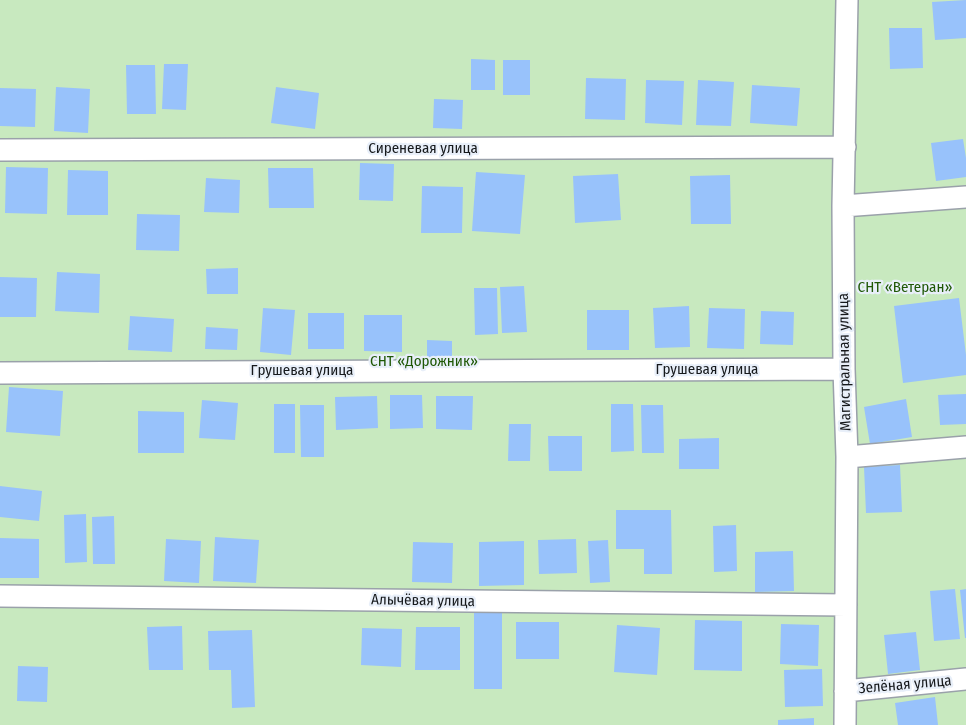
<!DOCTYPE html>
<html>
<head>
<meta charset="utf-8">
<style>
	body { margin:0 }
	canvas { display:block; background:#e8eff9 }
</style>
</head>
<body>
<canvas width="966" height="725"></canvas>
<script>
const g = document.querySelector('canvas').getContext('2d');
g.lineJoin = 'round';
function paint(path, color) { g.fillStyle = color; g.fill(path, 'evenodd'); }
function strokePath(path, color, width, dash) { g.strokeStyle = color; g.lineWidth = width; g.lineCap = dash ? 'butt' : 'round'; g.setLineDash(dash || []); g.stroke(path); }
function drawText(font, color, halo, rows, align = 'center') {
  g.font = font + ' "Fira Sans Condensed",sans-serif'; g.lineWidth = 4.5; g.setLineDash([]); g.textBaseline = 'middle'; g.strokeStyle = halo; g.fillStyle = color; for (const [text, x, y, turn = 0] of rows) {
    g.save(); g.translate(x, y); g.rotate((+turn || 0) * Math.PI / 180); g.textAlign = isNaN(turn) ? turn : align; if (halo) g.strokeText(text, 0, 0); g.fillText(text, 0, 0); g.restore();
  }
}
paint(new Path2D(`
	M0,0H966V725H0Z`), '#c8e9bf');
paint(new Path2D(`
	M966,0V38L935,40L932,2Z
	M889,28H922L923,68L890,69Z
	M471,59L495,60V90H471Z
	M503,60H530V95H503Z
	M164,64H188L186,110L162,109Z
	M126,65H155L156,114H127Z
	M586,78L626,79L625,120L585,119Z
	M646,80L684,81L682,125L645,123Z
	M698,80L734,82L731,126L696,125Z
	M752,85L800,88L797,126L750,123Z
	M56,87L90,89L88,133L54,131Z
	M276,87L319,93L315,129L271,123Z
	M0,88L36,89L35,127L0,126Z
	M434,99L463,100L462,129L433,128Z
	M963,139L966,158V177L936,181L931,143Z
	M360,163L394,164L393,201L359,200Z
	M6,167L48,168L47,214L5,213Z
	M268,168H313L314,208H269Z
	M68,170L108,171V215H67Z
	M476,172L525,175L520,234L472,231Z
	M618,174L621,220L575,223L573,176Z
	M730,175L731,224H691L690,176Z
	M206,178L240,180L239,213L204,212Z
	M422,186L463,187L462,233H421Z
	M137,214L180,215L179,251L136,250Z
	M238,268V294H207L206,269Z
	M57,272L100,274L99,313L55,311Z
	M0,277L37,278L36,317H0Z
	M524,286L527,332L502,333L500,287Z
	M474,288H497L498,334L475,335Z
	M959,298L966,355V375L903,383L894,306Z
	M689,306L690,347L655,348L653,308Z
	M263,308L295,310L291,355L260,352Z
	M709,308L745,309L744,349L707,348Z
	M587,310H629V350H587Z
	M761,311L794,312L793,345L760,344Z
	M308,313H344V349H308Z
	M364,315H402V352L364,351Z
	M130,316L174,319L172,352L128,350Z
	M206,327L238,329L237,350L205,349Z
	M427,340L452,341V360H427Z
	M9,387L63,391L60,436L6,432Z
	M966,394V424L940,425L938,395Z
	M390,395H422L423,428L390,429Z
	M377,396L378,428L336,430L335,397Z
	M436,396H473L472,430L436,429Z
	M906,399L912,437L870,444L864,407Z
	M202,400L238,403L235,440L199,438Z
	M274,404H295V453H274Z
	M611,404H633L634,451L611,452Z
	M300,405H324V457H301Z
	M641,405H663L664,453H642Z
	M138,411L184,412V453H138Z
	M509,424H531L530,461H508Z
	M548,436H582V471H549Z
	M719,438V469H679V439Z
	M900,465L902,512L866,513L864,467Z
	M0,486L42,491L39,521L0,517Z
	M616,510H671L672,574H644V549H616Z
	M86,514L87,562L65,563L64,515Z
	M114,516L115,564H93L92,517Z
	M736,525L737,571L714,572L713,526Z
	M215,537L259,540L256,583L213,581Z
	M0,538L39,539V578H0Z
	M166,539L201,541L199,583L164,581Z
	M576,539L577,573L539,574L538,540Z
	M608,540L610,582L590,583L588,541Z
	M524,541V585L479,586V542Z
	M413,542L453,543L452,583L412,582Z
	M793,551L794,591L755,592V552Z
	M955,589L960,639L934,641L930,591Z
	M966,589V638H965L960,590Z
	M474,609H502V689H474Z
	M695,620L742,621V671L694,670Z
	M516,622H559V659H516Z
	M781,624L819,625L818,666L780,664Z
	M617,625L660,628L657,675L614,672Z
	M182,626L183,670H149L147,627Z
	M416,627H460V670H415Z
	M362,628L402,629L401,667L361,665Z
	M252,630L255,707L232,708L231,670H209L208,631Z
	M916,632L920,670L888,674L884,635Z
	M18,666L48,667L47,702L17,701Z
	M822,669L823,706L785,707L784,670Z
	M935,697L938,725H898L895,703Z
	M814,718V725H778V720Z`), '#98c2fb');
const minor = new Path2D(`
	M0,150L845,147
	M843,206L966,197
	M0,373L844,369
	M847,457L966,447
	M0,596L846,605
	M845,691L966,679
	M845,725L847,457L844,369L843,206L847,0`);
strokePath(minor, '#9aa1aa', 24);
strokePath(minor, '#fff', 21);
drawText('15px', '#16191c', '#e8eff9', [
	["Сиреневая улица",423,149],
	["Магистральная улица",845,362,-91],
	["Грушевая улица",707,370],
	["Грушевая улица",302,371],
	["Алычёвая улица",423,601,1],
	["Зелёная улица",905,685,-5]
]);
drawText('15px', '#1f5806', '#e8eff9', [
	["СНТ «Ветеран»",905,288],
	["СНТ «Дорожник»",424,362]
]);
</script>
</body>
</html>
